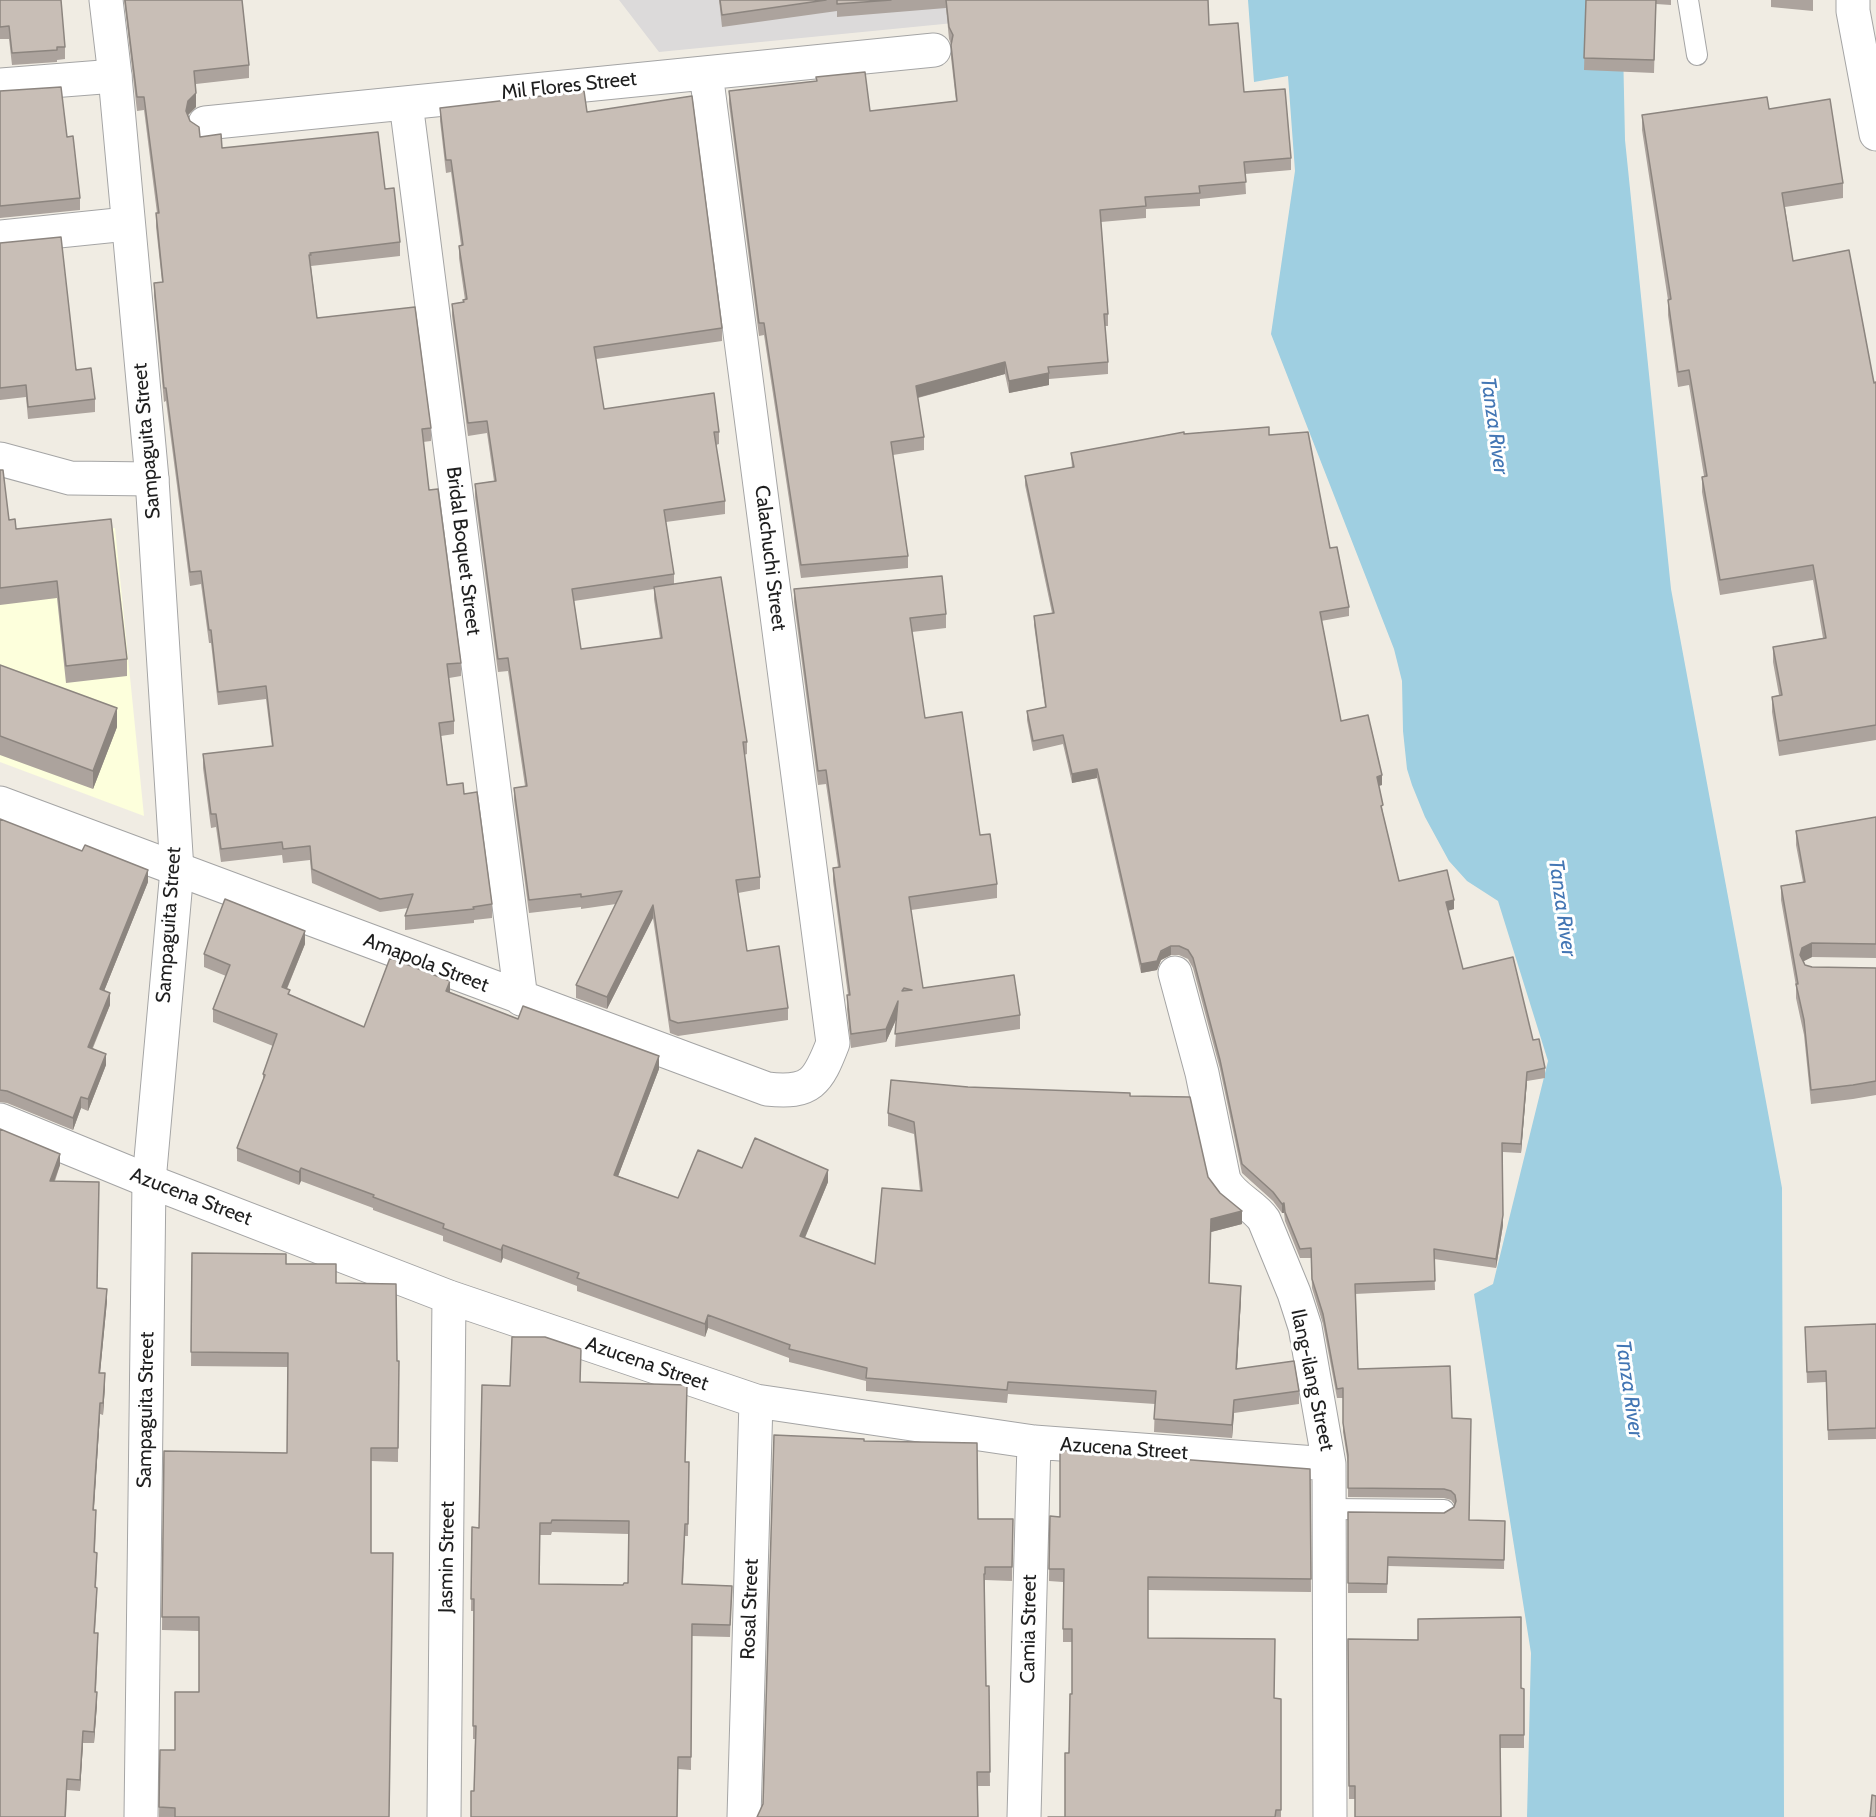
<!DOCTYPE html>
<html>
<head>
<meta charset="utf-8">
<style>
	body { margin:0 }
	canvas { display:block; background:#f0ece3 }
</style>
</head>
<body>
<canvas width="1876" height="1817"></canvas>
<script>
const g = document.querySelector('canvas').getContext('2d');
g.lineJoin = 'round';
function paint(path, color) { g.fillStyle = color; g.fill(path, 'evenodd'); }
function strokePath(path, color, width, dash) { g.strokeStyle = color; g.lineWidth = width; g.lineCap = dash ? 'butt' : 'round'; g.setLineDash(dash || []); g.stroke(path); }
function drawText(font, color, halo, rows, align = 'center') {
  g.font = font + ' Cabin,sans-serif'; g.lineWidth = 6; g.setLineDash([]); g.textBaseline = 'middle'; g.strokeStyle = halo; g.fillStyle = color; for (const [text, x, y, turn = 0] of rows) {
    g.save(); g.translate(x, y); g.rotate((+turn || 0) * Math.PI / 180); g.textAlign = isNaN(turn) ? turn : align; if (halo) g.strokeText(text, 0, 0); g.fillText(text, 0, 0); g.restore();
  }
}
paint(new Path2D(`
	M619,0H972L974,21L659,52Z`), '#dcdada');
paint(new Path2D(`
	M115,528L144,816L0,762V538Z`), '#fdffdc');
paint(new Path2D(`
	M1248,0H1622L1625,140L1671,589L1782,1188L1784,1817H1527L1531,1653L1474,1294L1493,1284L1548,1061L1498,901L1467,881L1449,861L1425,817L1412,785L1407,769L1403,731L1402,681L1394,649L1271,334L1295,171L1288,76L1254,82Z`), '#9fcfe1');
const service = new Path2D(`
	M1688,0L1697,55
	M1329,1509L1444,1510`);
const minor = new Path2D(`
	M1853,0V11L1876,134
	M0,85L115,76
	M406,103L521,999
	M205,123L934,50
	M0,237L127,224
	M0,459L70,478L152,479
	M0,803L767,1089C811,1094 818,1082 833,1043L706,73
	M1175,973L1202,1073L1224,1180C1233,1198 1253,1204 1264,1220L1294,1293L1305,1327L1329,1464L1330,1817
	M0,1120L149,1181L449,1297L756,1401L1034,1442L1329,1464
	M444,1817L449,1297
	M744,1817L756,1401
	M1024,1817L1034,1442`);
const tertiary = new Path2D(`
	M106,0L115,76L152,479L177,870L149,1181L141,1817`);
strokePath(service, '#a5a5a5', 22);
strokePath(minor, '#a5a5a5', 35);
strokePath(tertiary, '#a5a5a5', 35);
strokePath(service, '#fff', 20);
strokePath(minor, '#fff', 33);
strokePath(tertiary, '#fff', 33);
paint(new Path2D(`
	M0,0L65,47V59L57,60V62L12,65L9,39H0Z
	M124,0H242L249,65V78L196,84V107L188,115L190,121L200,137L222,148L385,189L400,242V256L311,266L317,318L431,428V441L423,442L429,490L461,663V676L449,678L454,721V734L441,736L447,785L464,794L492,904V918L474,920V923L405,930V916L408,908L380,912L312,883L310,860L283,863L282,855L221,862L216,827L211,828L203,768V754L272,747L266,699L218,705L211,643H209L201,584L190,586L166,401L164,402L154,296V283L162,282L156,227V213H157L144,110L137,111Z
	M719,0H1208L1209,25L1244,92L1291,158V170L1245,174L1246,194L1200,199V206L1146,209V218L1101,222L1108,314V326H1105L1108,362V374L1049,379V385L1009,393L1005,374L918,398L924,437V450L893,455L908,556V568L801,578L764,335L759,336L729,104V91L870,111L956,101L951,58V44L949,39L946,8L837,17V11L722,27Z
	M1586,0H1671V5L1656,4L1654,73L1584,70Z
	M1771,0H1813V11L1771,7Z
	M0,91L67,137L80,198V210L0,218Z
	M440,108L587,112L722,328V341L596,359L604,409L719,432V444L716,445L725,501V514L666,522L674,574V584L747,742V754L744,755L760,877V889L738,893L747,951L788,1008V1020L678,1036L670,1033L653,918L607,1009L576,998V985L616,904L581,909V907L529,913L514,800V788L525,786L508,671L498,672L475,497V484L494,481L487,433L468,436L452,316V304L463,302L465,300L459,258V246L461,245L451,172L446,173L440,121ZM654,589V599L660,638L581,649L574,601Z
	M1769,109L1843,183V198L1785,207L1793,261L1874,383L1876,382V740L1779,756L1772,712V697L1779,695L1773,662V647L1823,638L1813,580L1720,595L1702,492V477L1704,476L1689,385L1678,387L1668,315V300L1642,130V115Z
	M0,243L95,399V412L28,419L26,397L0,400Z
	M1184,434L1269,435L1330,548L1349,607V616L1321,621L1341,721L1382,785L1379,786L1383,814L1399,881L1454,909L1448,911L1463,969L1533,1040L1545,1068V1078L1527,1081L1521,1153L1503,1152V1225L1496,1268L1434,1259L1435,1290L1355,1294L1358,1369L1452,1418L1469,1520L1505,1521L1504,1569L1388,1566L1387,1593H1348V1512L1444,1513L1454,1507L1455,1505L1451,1500L1444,1498L1348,1497V1464L1343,1432V1398H1337L1323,1324L1312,1288L1311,1258H1300L1285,1221L1284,1213H1282L1273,1201L1242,1173L1220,1069L1193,968L1188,959L1179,955H1171L1161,960L1157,970L1141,973L1097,778L1072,783L1063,744L1033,751L1027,720V711L1045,707L1034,625V616L1052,613L1025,485V476L1072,468L1071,453Z
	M0,470L9,520L127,659V676L66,683L57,598L0,605Z
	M794,589L946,614V628L912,632L925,718L980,835L997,884V898L911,910L923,988L1020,1015V1029L895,1047L897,1018L886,1042L851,1048L847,1009L848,995L833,881V868L838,867L826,784L818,785L794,602Z
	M0,665L117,727L93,789L0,755Z
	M1876,817V958L1812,957L1804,961L1805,965L1812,967L1876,968V1095L1853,1099L1811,1104L1804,1035L1796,998V986L1781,900V886L1803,882L1796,845V831Z
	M0,819L148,882L104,991L110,1005L93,1048L106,1065L88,1111L81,1108L73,1130L7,1103L0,1102Z
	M305,944L287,989L290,995L364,1027L450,993L518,1019L659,1069L618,1176L678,1198L742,1168L828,1182L805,1238L875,1264L920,1191L914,1134L888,1126V1113L968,1087L1130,1096L1208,1177L1242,1224L1211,1232L1209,1284L1241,1299L1237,1369L1299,1391V1404L1234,1413L1232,1438L1154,1432L1155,1404L1008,1394L1007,1403L866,1391V1381L789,1362V1358L708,1328L705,1337L577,1291V1286L503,1258L501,1263L443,1241V1236L373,1210V1208L301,1181L299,1185L237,1161V1148L263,1080V1074L273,1046L213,1022V1009L226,976L204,967V954Z
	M0,1129L60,1165L55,1181L97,1288L107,1301L100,1373L105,1385L103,1415L100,1414L94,1510L96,1521L95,1552L97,1564L96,1587L97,1599L95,1633L98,1644L96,1692L97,1704L94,1743H83L80,1791L67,1790L66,1817H0Z
	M192,1253L286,1264L336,1283L397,1361H399L398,1462L371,1461V1553L389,1817H159L160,1750H175L199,1692V1631L162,1630L164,1451L287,1453L288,1367L191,1366Z
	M1876,1324V1439L1828,1440L1826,1382L1807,1383L1805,1327Z
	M581,1382L686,1462H689L688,1536H685L683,1584L732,1586L730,1637L692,1636L691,1770L678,1769L474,1791L475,1739H473L474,1611H471L472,1527L479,1528L510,1386ZM552,1532L629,1534L628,1583L623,1585L539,1584L540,1535H551Z
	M864,1441L978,1519H1013L1012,1581L985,1580V1587H984L986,1686H989L990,1786H977L763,1804Z
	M1310,1469L1311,1592L1148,1590V1638L1275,1698L1281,1699V1817H1048H1065L1072,1694V1642H1063V1582L1049,1581L1050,1516L1060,1517Z
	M1348,1639L1521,1688L1524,1689V1748H1500L1355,1799H1349Z`), '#aca39d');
paint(new Path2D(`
	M196,93V107L188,115L186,111L188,101Z
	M1005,362V374L916,398V386Z
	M1049,373V385L1009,393V381Z
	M117,708V727L93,789V771Z
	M1097,769V778L1072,783V774Z
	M1382,775V785L1377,786V777Z
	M148,870V882L100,1001V989Z
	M1454,900V909L1446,911V902Z
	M653,905V918L607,1009V997Z
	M305,931V944L282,1000V987Z
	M1812,943V957L1802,962L1800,955L1802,948Z
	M1171,946V955L1161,960L1157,970L1141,973V964Z
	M450,981V993L446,991Z
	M110,993V1005L88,1058V1047Z
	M898,1001V1015L886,1042V1029Z
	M106,1054V1065L88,1111V1099Z
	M659,1056V1069L614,1187V1175Z
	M1527,1072V1081L1521,1153V1144Z
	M81,1097V1108L73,1130V1118Z
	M60,1154V1165L50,1192V1181Z
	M301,1168V1181L299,1185V1172Z
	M828,1170V1182L800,1249V1236Z
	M1284,1203V1213H1282V1204Z
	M1242,1211V1224L1211,1232L1209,1296L1211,1219Z
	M1503,1215V1225L1496,1268V1259Z
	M503,1245V1258L501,1263V1250Z
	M1241,1286V1299L1236,1382V1369Z
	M107,1289V1301L99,1384V1373Z
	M708,1315V1328L705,1337V1324Z
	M105,1373V1385L103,1415V1403Z
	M1234,1400V1413L1232,1438V1425Z
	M100,1403V1414L93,1521V1510Z
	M97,1692V1704L94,1743V1732Z
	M83,1731V1743L80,1791V1780Z`), '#8c857f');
const building = new Path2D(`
	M0,0H61L65,47H57V50L12,53L9,26L0,27Z
	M125,0H242L249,65L194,71L196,93L188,101L186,111L190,121L199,127L200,137L221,134L222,148L378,132L385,189L394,188L400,242L310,253L311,255H309L317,318L415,307L431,428L422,429L429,490L438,489L461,663L447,664L454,721L439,723L447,785L463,783L464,794L477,792L492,904L473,907L474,909L405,916L413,894L380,899L312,869L310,846L283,849L282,842L221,849L216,814H211L203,754L273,746L266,686L218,692L211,630H209L201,571L190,572L166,388H164L154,283L163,282L156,213H159L144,97H137Z
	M720,0H826L722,15Z
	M837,0H891L837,4Z
	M946,0H1208L1209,25L1238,23L1244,92L1285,89L1291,158L1244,162L1246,182L1199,186L1200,193L1145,197L1146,206L1100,210L1108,314H1104L1108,362L1048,367L1049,373L1009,381L1005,362L916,386L924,437L891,442L908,556L801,565L764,323H759L729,91L817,81L816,77L865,72L870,111L957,101L951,45L953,35L949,27Z
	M1586,0H1656L1654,60L1584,58Z
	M61,87L67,137L73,136L80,198L0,206V91Z
	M584,91L587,112L692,96L722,328L594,347L604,409L714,393L719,432H714L725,501L664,510L674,574L572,589L581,649L662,638L654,587L721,577L747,742H743L760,877L736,880L747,951L779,946L788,1008L678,1023L670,1020L653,905L607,997L576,985L622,891L581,897V894L529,900L514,788L527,786L508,658L498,659L475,484L496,481L487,421L468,423L452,304L464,302L463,300L467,299L459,246L463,245L451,160H446L440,108Z
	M1767,97L1769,109L1830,99L1843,183L1782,193L1793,261L1849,250L1874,383L1876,382V725L1779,741L1772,697L1782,695L1773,647L1826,638L1813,565L1720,580L1702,477L1707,476L1689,370L1678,372L1668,300L1671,299L1642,115Z
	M61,237L76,370L91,368L95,399L28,407L26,385L0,388V243Z
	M1269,427V435L1308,432L1330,548L1337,547L1349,607L1320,612L1341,721L1368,715L1382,775L1377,777L1383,805L1381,806L1399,881L1447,870L1454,900L1446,902L1463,969L1513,957L1533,1040L1539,1039L1545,1068L1527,1072L1521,1144L1502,1143L1503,1215L1496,1259L1434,1249L1435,1281L1355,1284L1358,1369L1450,1366L1452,1418L1471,1419L1469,1520L1505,1521L1504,1560L1388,1557L1387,1584L1348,1583V1512L1444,1513L1454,1507L1456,1501L1455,1495L1451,1491L1444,1489L1348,1488V1455L1343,1423V1388L1337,1389L1323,1314L1312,1279L1311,1248L1300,1249L1285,1212L1284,1203L1282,1204L1273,1192L1242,1164L1220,1060L1193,958L1188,950L1179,946H1171L1161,951L1157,961L1141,964L1097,769L1072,774L1063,735L1033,741L1027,711L1046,707L1034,616L1054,613L1025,476L1074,467L1071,453L1184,432V434Z
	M0,470H3L9,520L15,519L16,529L111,519L127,659L66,666L57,581L0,588Z
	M942,576L946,614L910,618L925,718L962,712L980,835L990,834L997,884L909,897L923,988L1014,975L1020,1015L895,1034L898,1001L886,1029L851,1034L847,995H850L833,868L840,867L826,770L818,771L794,589ZM904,988L912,990L902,991Z
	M0,665L117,708L93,771L0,736Z
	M1876,817V944L1812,943L1802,948L1800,955L1805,965L1812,967L1876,968V1081L1853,1085L1811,1090L1804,1020L1796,984H1798L1781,886L1805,882L1796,831Z
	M0,819L82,851L85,845L148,870L100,989L110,993L88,1047L106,1054L88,1099L81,1097L73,1118L7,1091L0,1090Z
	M225,899L305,931L282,987L290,990L288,994L364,1027L390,958L450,981L446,991L518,1019L523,1006L659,1056L614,1175L678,1198L698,1150L742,1168L755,1138L828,1170L800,1236L875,1264L882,1188L922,1191L914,1122L888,1113L891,1080L968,1087L1130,1093V1096L1190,1097L1208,1177L1220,1193L1242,1211L1211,1219L1209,1283L1241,1286L1236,1369L1294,1361L1299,1391L1234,1400L1232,1425L1154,1419L1156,1391L1008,1382L1007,1390L866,1378L867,1368L789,1349L790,1345L708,1315L705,1324L577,1278L579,1273L503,1245L501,1250L443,1228L444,1224L373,1197L374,1195L301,1168L299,1172L237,1148L265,1075L263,1074L277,1034L213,1009L230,965L204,954Z
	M0,1129L60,1154L50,1181L99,1182L97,1288L107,1289L99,1373H105L103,1403H100L93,1510H96L94,1552L97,1553L95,1587L97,1588L94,1633H98L95,1692H97L94,1732L83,1731L80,1780L67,1779L65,1817H0Z
	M192,1253L286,1254V1264H336V1283L396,1284L397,1361H399L398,1448H371V1553H393L389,1817H175V1808L159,1807L160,1750H175V1692H199V1617H162L164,1451L287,1453L288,1353L191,1352Z
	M1876,1324V1428L1828,1430L1826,1371L1807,1372L1805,1327Z
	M512,1337H545L581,1349L580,1382L687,1385L685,1462H689L688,1524H685L682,1584L732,1586L730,1625L692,1624L691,1757H678L677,1817H471V1791H474L476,1726H473L474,1599H471L472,1527L479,1528L482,1385L510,1386ZM552,1520L629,1521L628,1583H624L623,1585L539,1584L540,1523H551Z
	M774,1435L864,1439V1441L977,1443L978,1519H1013L1012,1567H985V1574H984L986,1686H989L990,1772H977L978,1817H757L763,1804Z
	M1060,1450L1310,1469L1311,1579L1148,1577V1638L1275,1639L1274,1698L1281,1699V1810H1276L1275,1817H1048H1065V1753H1069L1070,1694H1072V1629H1063L1064,1569H1049L1050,1516L1060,1517Z
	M1521,1617V1688L1524,1689V1735H1500L1501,1817H1355V1786H1349L1348,1639L1418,1640V1619Z
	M1872,1795L1876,1796V1817H1870Z`);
paint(building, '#c8beb6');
strokePath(building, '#8c857f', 1.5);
drawText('20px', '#1e1e1e', '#fff', [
	["Mil Flores Street",569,86,-6],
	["Sampaguita Street",147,441,-95],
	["Bridal Boquet Street",463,551,83],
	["Calachuchi Street",770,558,83],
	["Sampaguita Street",169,925,-86],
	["Amapola Street",426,963,21],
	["Azucena Street",191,1197,21],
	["Azucena Street",647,1364,19],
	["Ilang-ilang Street",1312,1380,78],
	["Sampaguita Street",146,1410,-89],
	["Azucena Street",1124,1449,4],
	["Jasmin Street",447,1557,-89],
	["Rosal Street",750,1609,-88],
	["Camia Street",1029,1629,-89]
]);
drawText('italic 21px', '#4376b4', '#fff', [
	["Tanza River",1494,426,82],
	["Tanza River",1562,908,82],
	["Tanza River",1629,1389,82]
]);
</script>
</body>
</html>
